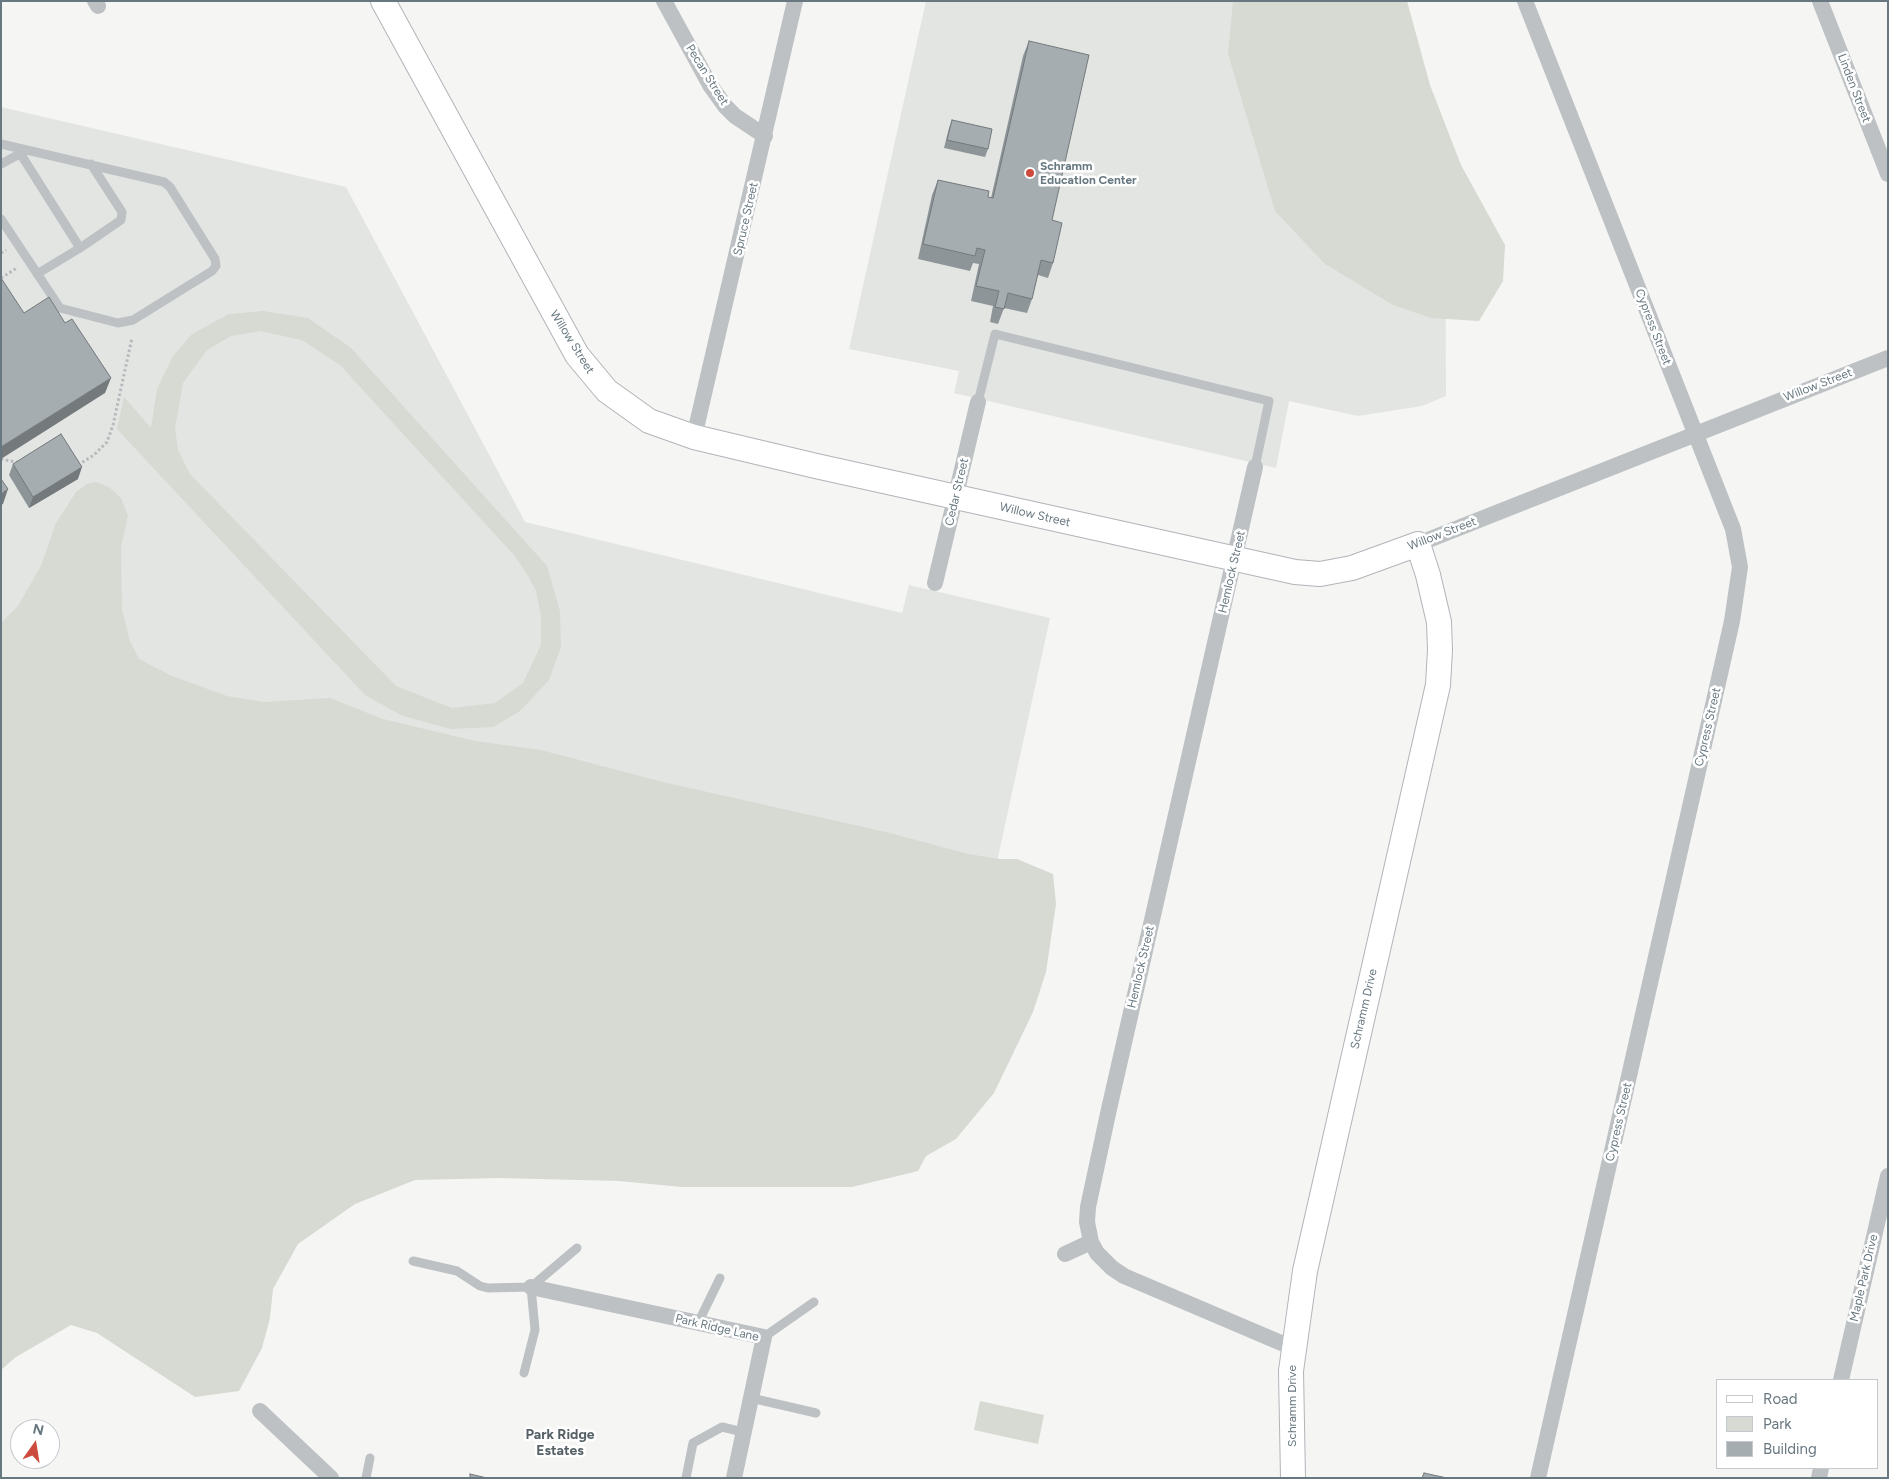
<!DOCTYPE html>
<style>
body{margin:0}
#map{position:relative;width:1889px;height:1479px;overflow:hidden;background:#f5f5f3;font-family:Figtree,sans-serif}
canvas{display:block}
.frame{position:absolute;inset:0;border:2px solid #687880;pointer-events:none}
.legend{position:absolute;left:1716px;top:1379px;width:162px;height:90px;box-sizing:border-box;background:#fff;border:1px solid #c3c9cc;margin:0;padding:6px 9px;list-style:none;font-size:15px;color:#687880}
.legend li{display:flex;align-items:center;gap:10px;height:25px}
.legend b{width:25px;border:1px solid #c3c9cc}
.north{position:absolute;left:10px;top:1419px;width:50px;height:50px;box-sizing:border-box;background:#fff;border:1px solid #c3c9cc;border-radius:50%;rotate:13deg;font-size:14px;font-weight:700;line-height:20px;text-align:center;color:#687880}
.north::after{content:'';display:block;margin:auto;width:18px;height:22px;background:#cc4b3c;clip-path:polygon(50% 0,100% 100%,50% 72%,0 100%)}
</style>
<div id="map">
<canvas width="1889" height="1479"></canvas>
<div class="frame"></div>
<ul class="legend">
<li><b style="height:6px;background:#fff"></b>Road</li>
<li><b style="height:14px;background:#d6dad2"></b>Park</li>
<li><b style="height:14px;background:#a5adb1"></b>Building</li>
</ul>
<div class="north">N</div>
</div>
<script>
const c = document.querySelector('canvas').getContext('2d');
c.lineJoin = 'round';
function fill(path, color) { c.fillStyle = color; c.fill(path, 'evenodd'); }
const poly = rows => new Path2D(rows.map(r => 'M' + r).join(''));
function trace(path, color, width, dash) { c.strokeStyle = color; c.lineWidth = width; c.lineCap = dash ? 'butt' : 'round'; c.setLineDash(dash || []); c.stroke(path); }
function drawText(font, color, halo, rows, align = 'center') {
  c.font = font + ' Figtree,sans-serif'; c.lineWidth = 5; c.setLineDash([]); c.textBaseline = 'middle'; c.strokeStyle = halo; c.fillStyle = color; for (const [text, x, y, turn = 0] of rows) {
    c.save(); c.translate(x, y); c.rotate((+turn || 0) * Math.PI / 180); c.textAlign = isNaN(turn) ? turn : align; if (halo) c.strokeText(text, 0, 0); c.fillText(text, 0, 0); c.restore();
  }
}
fill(poly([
 [926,1,1381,1,1445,177,1446,396,1422,406,1358,416,1289,401,1276,468,954,393,959,371,849,349],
 [1,107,346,187,525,522,902,613,909,585,1050,618,990,894,1,666]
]), '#e3e5e3');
fill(poly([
 [1233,1,1407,1,1430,85,1461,165,1505,245,1503,281,1479,321,1431,318,1393,305,1325,264,1275,211,1228,54],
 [263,311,308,318,351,348,547,566,560,611,561,647,549,680,520,711,493,727,451,729,403,716,365,695,117,429,124,397,151,428,157,389,173,356,192,334,229,314],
 [260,331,302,340,340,365,514,555,527,574,536,591,541,616,541,645,523,683,495,703,452,708,396,686,190,474,178,450,175,428,183,383,207,350,231,336],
 [96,482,109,487,121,498,128,516,121,547,122,610,130,641,139,659,172,676,227,696,263,702,330,698,383,719,475,741,541,750,663,782,890,833,968,854,1000,859,1017,859,1053,874,1056,904,1046,972,1033,1012,994,1093,956,1139,926,1156,918,1171,852,1187,682,1187,619,1181,500,1178,415,1180,355,1204,298,1244,273,1289,270,1318,262,1348,239,1391,195,1397,97,1333,71,1325,16,1357,1,1370,1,623,18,606,41,566,56,523,76,492,87,484],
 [980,1401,1044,1415,1038,1444,974,1430]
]), '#d6dad2');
const secondary = poly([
 [383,1,577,355,607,391,649,421,694,437,816,466,1295,572,1320,574,1352,568,1418,544,1428,575,1439,622,1440,650,1438,685,1305,1271,1291,1371,1293,1478]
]);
trace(secondary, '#b0b5b8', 26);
trace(poly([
 [1,253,6,250],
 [1,278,17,268],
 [1,459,20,463],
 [78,465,94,455,107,442,113,425,132,338]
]), '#b7babc', 3, [2.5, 2.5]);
trace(poly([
 [1,144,164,182,170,187,215,259,216,266,212,271,133,320,118,323,60,308,1,219],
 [20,153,80,248,37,274],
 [1,164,25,151],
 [80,248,121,220,122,212,91,164],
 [978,402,995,334,1269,401,1255,467],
 [413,1261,457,1271,480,1286,488,1288,531,1287,577,1248],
 [698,1323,720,1278],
 [764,1337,814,1302],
 [524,1373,535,1330,531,1287],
 [751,1398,816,1413],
 [366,1478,370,1458],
 [686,1478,693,1443,722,1427,743,1432]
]), '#bdc1c4', 9);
trace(poly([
 [95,1,98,6],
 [664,1,710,85,725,106,735,116,765,136],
 [1525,1,1733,529,1740,567,1732,621,1538,1478],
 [1820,1,1888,174],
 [694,437,795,1],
 [1255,467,1109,1109,1088,1207,1087,1222,1091,1242,1097,1253,1112,1268,1124,1276,1293,1348],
 [1418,544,1888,358],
 [935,583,978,402],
 [1065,1254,1091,1242],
 [531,1287,764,1337,734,1478],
 [1841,1380,1888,1176],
 [260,1411,331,1478],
 [1819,1478,1821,1468]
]), '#bdc1c4', 16);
trace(secondary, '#fff', 24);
fill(poly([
 [1029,41,1052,220,1053,263,1048,278,1038,275,1032,299,1027,313,1004,308,998,324,990,322,993,306,971,301,979,264,973,263,970,271,918,259,932,195,938,180,991,198,1023,56],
 [952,120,988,149,985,157,944,148,949,128],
 [13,464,78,479,29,508,9,475]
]), '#8e9598');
fill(poly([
 [111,378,105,393,1,459,1,447],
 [82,467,78,479,29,508,33,497],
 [8,489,3,504,1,505,1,494]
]), '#74797c');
const building = poly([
 [1029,41,1089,55,1052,220,1062,223,1053,263,1041,260,1032,299,1008,293,1004,309,995,307,999,291,976,286,985,250,977,248,975,256,923,244,938,180,989,191,988,197,993,198,1029,41],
 [952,120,992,129,988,149,947,140,952,120],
 [1,278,24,313,49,297,65,323,72,319,111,378,1,447,1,278],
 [61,434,82,467,33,497,13,464,61,434],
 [1,479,8,489,1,494,1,479],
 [1424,1473,1447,1478,1422,1478,1424,1473],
 [470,1474,487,1478,470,1478,470,1474]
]);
fill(building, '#a5adb1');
trace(building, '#74797c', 1);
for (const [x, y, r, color] of [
 [1030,173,5,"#cc4b3c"]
]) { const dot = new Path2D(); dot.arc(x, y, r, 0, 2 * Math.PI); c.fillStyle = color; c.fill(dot); trace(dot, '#fff', 2); }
drawText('12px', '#687880', '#fff', [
 ["Pecan Street",707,75,58],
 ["Linden Street",1854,88,69],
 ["Spruce Street",746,219,-77],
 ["Cypress Street",1653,327,69],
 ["Willow Street",572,342,58],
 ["Willow Street",1818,385,-21],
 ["Cedar Street",957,492,-77],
 ["Willow Street",1035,515,13],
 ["Willow Street",1442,534,-21],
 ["Hemlock Street",1232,572,-77],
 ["Cypress Street",1708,727,-77],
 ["Hemlock Street",1141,967,-77],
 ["Schramm Drive",1364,1009,-77],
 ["Cypress Street",1619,1122,-77],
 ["Maple Park Drive",1864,1278,-77],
 ["Park Ridge Lane",717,1328,13],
 ["Schramm Drive",1292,1406,-90]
]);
drawText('bold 12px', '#687880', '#fff', [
 ["Schramm",1040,166],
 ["Education Center",1040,180]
], 'left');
drawText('bold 14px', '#556166', '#fff', [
 ["Park Ridge",560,1435],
 ["Estates",560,1451]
]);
</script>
